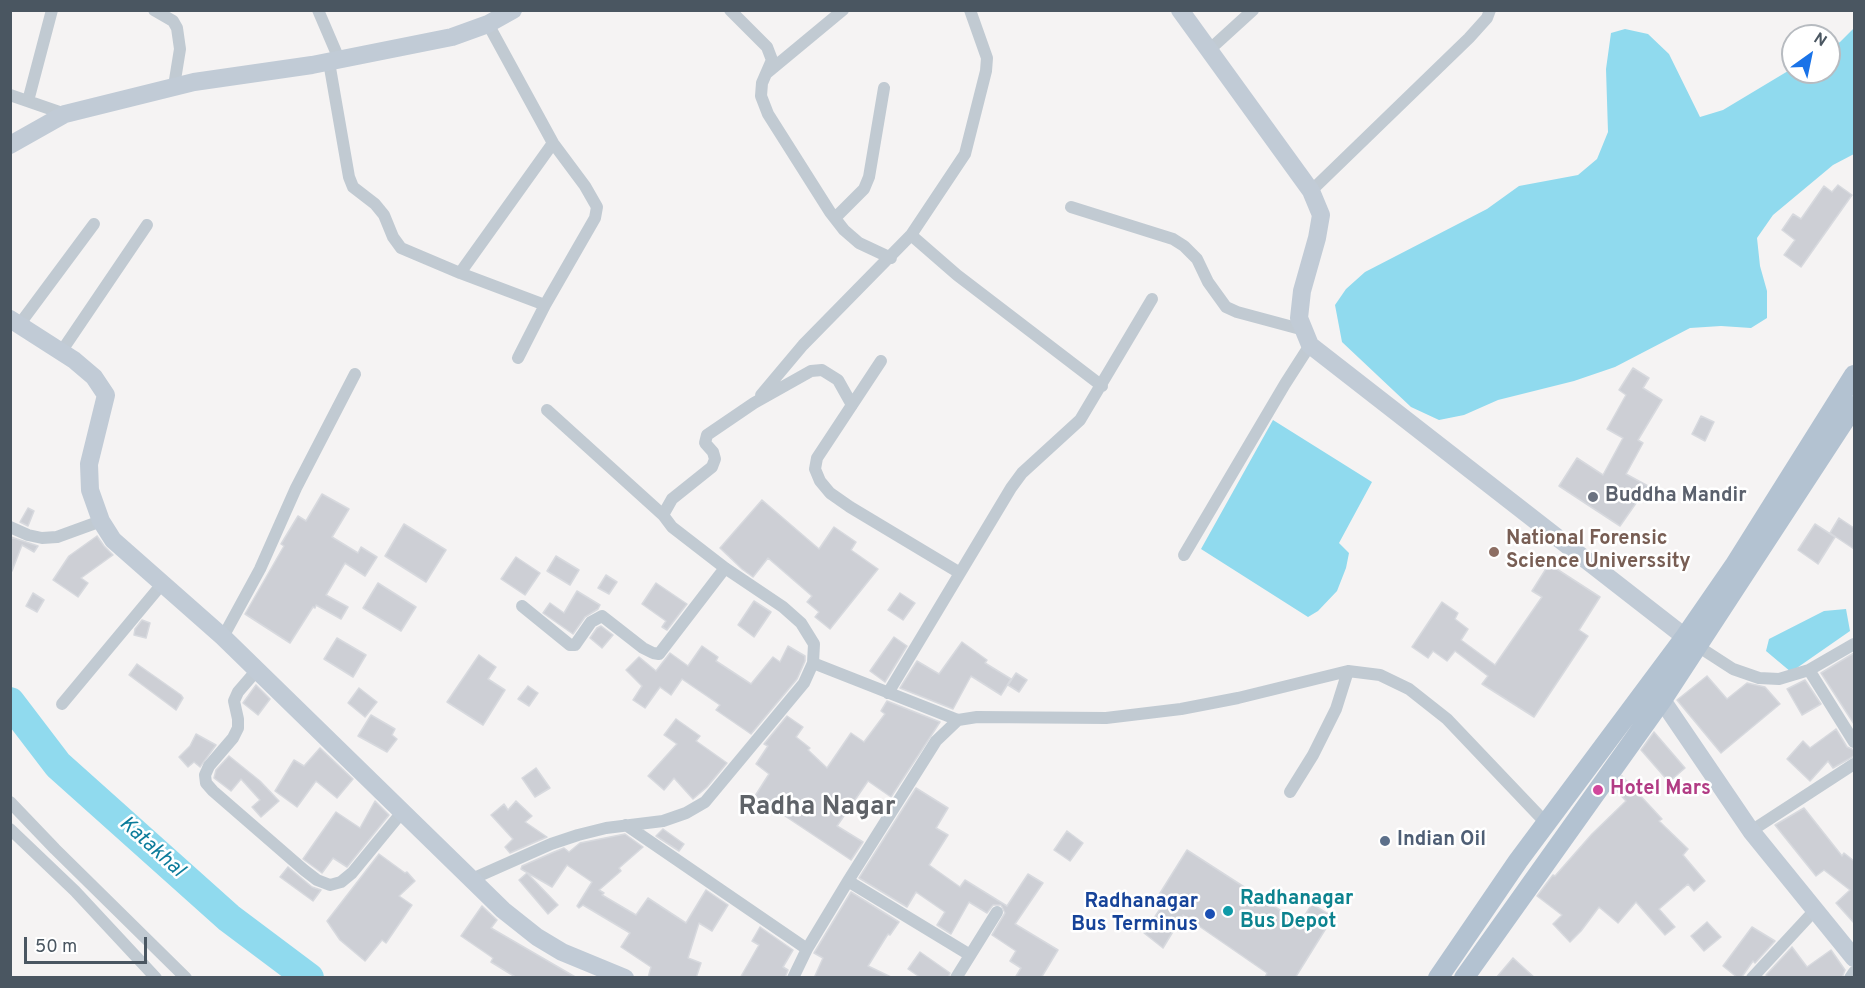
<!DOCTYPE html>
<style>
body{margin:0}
#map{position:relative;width:1865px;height:988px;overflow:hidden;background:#f5f3f3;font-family:Overpass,sans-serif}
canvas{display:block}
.frame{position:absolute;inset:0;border:12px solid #4a5661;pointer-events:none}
.north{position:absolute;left:1781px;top:24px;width:60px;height:60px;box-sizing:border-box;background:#fff;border:2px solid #b7bbc0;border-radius:50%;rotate:33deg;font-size:16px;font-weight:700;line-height:24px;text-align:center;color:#4a5661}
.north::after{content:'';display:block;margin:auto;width:21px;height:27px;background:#1a73e8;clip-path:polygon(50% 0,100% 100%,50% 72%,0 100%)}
.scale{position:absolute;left:24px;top:937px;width:123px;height:27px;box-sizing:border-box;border:3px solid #4a5661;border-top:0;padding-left:8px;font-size:18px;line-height:21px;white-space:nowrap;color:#4a5661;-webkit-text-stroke:4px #fff;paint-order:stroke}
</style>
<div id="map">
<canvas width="1865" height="988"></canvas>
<div class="frame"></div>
<div class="north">N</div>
<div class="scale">50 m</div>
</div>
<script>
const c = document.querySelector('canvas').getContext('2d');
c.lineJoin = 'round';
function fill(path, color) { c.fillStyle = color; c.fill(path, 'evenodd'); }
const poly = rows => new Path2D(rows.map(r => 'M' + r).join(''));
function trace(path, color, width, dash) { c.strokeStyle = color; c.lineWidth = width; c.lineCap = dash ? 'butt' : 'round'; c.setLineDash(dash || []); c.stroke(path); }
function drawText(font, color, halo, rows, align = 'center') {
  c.font = font + ' Overpass,sans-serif'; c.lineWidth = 5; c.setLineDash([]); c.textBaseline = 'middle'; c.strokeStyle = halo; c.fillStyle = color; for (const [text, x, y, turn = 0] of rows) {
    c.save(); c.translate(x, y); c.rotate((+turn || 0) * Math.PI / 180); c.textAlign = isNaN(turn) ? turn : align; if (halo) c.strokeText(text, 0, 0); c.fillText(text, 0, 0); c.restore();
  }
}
fill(poly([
 [1854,28,1854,154,1833,165,1773,215,1757,238,1760,266,1767,291,1767,318,1751,328,1721,326,1690,328,1615,367,1574,381,1498,400,1464,415,1439,420,1411,407,1342,342,1335,305,1346,289,1365,272,1487,209,1519,186,1578,175,1597,159,1608,132,1606,69,1611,33,1625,29,1648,34,1669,54,1700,117,1723,110,1793,68,1793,72,1829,72,1829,48,1840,42],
 [1273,420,1372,482,1339,543,1349,553,1346,568,1337,591,1318,611,1308,617,1201,549],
 [1846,609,1850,631,1791,672,1766,651,1769,639,1824,611]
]), '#90daee');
trace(poly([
 [10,702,58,765,229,918,309,978]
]), '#90daee', 30);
const building = poly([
 [1838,185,1852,195,1801,267,1784,255,1795,240,1782,230,1793,214,1801,219,1824,186,1832,192,1838,185],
 [1633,368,1649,378,1643,388,1662,400,1638,440,1643,443,1626,474,1648,486,1643,497,1641,496,1620,526,1559,486,1577,458,1603,475,1623,438,1607,429,1626,395,1619,390,1633,368],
 [1701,416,1714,422,1705,441,1692,434,1701,416],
 [322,494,349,509,332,537,358,553,361,547,377,557,365,576,345,563,326,595,348,607,341,619,316,605,315,608,313,607,290,643,245,614,284,546,281,544,298,516,306,521,322,494],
 [762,500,819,549,834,527,856,542,851,550,878,569,830,629,815,617,819,612,807,602,812,596,768,558,753,577,742,569,720,548,762,500],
 [28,508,34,511,28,526,20,522,28,508],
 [1839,518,1854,528,1854,549,1830,533,1839,518],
 [404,524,446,550,426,582,385,556,404,524],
 [1815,524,1835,537,1818,564,1798,550,1815,524],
 [97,536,104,546,113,555,81,578,88,583,78,597,53,580,69,556,97,536],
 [11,537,38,546,34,552,22,545,12,571,11,537],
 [556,556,579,570,570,585,547,571,556,556],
 [516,557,540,573,525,595,501,579,516,557],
 [1549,564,1600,597,1579,630,1588,636,1534,717,1482,684,1488,676,1455,651,1447,661,1433,651,1428,658,1412,647,1442,602,1458,613,1455,619,1468,629,1461,640,1495,665,1542,597,1532,591,1549,564],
 [606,575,617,582,609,594,598,588,606,575],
 [378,583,416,607,401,631,363,608,378,583],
 [656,583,687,604,667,630,662,627,666,621,642,604,656,583],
 [577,591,600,605,598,609,585,617,573,634,543,613,550,603,564,613,577,591],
 [33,593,44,600,37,612,26,606,33,593],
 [900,593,915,603,903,620,888,610,900,593],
 [754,601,771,612,754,637,738,625,754,601],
 [142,620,150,623,146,638,134,635,135,629,142,620],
 [601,626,613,635,602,648,590,638,597,628,601,626],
 [894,637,907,646,885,682,870,671,894,637],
 [337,638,366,655,353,677,324,659,337,638],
 [962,642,987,660,985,663,1011,679,1001,695,971,676,953,709,900,688,917,661,939,674,962,642],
 [702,646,718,657,716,661,751,684,773,657,780,662,788,646,805,656,805,661,797,679,751,734,716,710,720,705,682,679,671,695,660,687,645,708,633,700,642,686,626,670,639,657,656,671,670,653,688,666,702,646],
 [1854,653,1854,724,1821,673,1854,653],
 [479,655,496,667,488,679,505,690,483,725,447,702,479,655],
 [137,664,181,695,183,698,176,710,129,675,137,664],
 [1016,673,1027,680,1019,692,1008,685,1016,673],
 [1707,676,1727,699,1747,683,1765,687,1780,704,1721,753,1677,700,1707,676],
 [1805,680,1821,704,1802,715,1787,689,1805,680],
 [256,685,270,699,258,715,243,703,256,685],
 [528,686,538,693,529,706,518,699,528,686],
 [359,688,377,702,365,717,348,703,359,688],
 [887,701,940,722,891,797,868,781,837,826,863,842,851,860,755,796,769,774,756,764,768,746,764,744,787,716,803,727,796,737,810,748,808,750,827,768,851,733,864,742,885,714,881,711,887,701],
 [371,715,395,729,392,735,397,739,387,752,358,736,371,715],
 [676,719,700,736,696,741,727,763,707,787,693,799,674,778,664,790,648,776,677,744,664,735,676,719],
 [1836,729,1847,747,1854,750,1854,756,1833,768,1828,761,1810,781,1787,759,1803,741,1810,748,1836,729],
 [1654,732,1685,768,1669,782,1641,750,1654,732],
 [196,734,216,745,200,767,194,762,188,767,179,757,190,746,196,734],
 [320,748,353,779,337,798,316,781,297,807,275,791,294,760,304,766,320,748],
 [229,756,260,781,279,801,261,817,252,807,260,800,241,779,231,791,214,778,216,770,229,756],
 [536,768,550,788,535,797,522,778,536,768],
 [1622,776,1662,819,1659,821,1688,849,1683,855,1705,881,1694,891,1688,884,1659,909,1675,927,1665,935,1636,902,1618,923,1599,907,1581,931,1570,942,1553,924,1562,915,1537,896,1553,875,1555,876,1592,834,1626,801,1614,788,1622,776],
 [916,788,948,808,936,828,948,835,929,865,960,887,965,880,1007,906,1028,874,1043,883,1015,924,1058,950,1041,978,1015,978,1021,968,1010,961,1016,951,992,935,1005,913,1001,905,993,905,987,913,969,902,951,934,937,925,945,912,916,892,907,907,859,878,916,788],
 [375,801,389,815,347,867,333,858,322,873,303,859,336,812,360,828,375,801],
 [516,801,532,816,525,822,547,837,510,853,505,847,513,839,491,815,504,804,508,810,516,801],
 [1804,808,1842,856,1844,853,1854,861,1854,923,1836,903,1850,890,1824,870,1816,876,1775,825,1804,808],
 [663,829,684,844,679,851,656,836,663,829],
 [1067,831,1083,843,1070,861,1054,850,1067,831],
 [625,834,643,847,619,868,621,871,599,890,604,893,602,895,636,915,648,898,686,923,706,890,728,905,712,931,699,923,688,958,701,963,696,978,648,978,651,967,621,947,630,933,583,905,579,908,577,906,592,882,567,865,552,887,521,869,522,866,554,852,564,848,569,852,580,843,625,834],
 [1187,850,1300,923,1312,904,1333,917,1295,978,1265,978,1267,973,1183,915,1163,948,1144,933,1164,903,1157,898,1187,850],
 [379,854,405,873,407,872,415,881,399,896,412,905,386,943,382,940,365,961,340,940,327,921,379,854],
 [288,867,312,887,321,890,313,901,280,877,288,867],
 [527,873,558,905,548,914,519,880,527,873],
 [851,892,899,922,890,935,888,934,868,966,893,978,814,978,823,958,814,953,851,892],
 [482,906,497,920,491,928,577,978,517,978,491,962,493,958,461,936,482,906],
 [1707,922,1721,937,1704,951,1691,936,1707,922],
 [760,927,793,950,783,967,788,970,785,978,740,978,759,945,752,941,760,927],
 [1752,927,1775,941,1755,963,1753,961,1741,978,1738,978,1723,966,1752,927],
 [1792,947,1807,967,1831,950,1845,970,1842,978,1769,978,1766,975,1792,947],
 [920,952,950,973,948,978,921,978,908,969,920,952],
 [1513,958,1535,978,1496,978,1513,958]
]);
fill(building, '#cdcfd5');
trace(building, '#d7d9de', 1.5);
trace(poly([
 [154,10,173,21,177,28,180,49,174,86],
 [318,10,339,59],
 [730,10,767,47,772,60,762,83,761,96,768,114,830,212,844,230,859,243,891,258],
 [488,24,553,143,585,186,597,207,595,218,545,305,518,358],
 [1208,51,1253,10],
 [329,62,349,177,353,187,375,204,384,215,393,237,401,248,460,273,545,305],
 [767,73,843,10],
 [10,95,65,114],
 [28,101,52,10],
 [1311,191,1469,38,1487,18,1490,10],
 [1071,207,1173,239,1184,246,1197,259,1208,282,1226,307,1237,312,1304,330],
 [835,218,864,189,869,177,884,88],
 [911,235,957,275,1102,386],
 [460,273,553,143],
 [19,325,94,224],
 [61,352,147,225],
 [881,361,817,458,815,469,820,481,830,493,850,507,960,573],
 [761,395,803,345,911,235,965,154,986,71,987,58,970,10],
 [547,410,663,515],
 [10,527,28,535,42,538,57,537,101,521],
 [1184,555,1285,384,1310,345],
 [522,606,570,645,575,645,591,622,602,616,643,648,653,653,659,654,725,568],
 [223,637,260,569,296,488,355,374],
 [1699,647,1733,669,1759,678,1779,679,1809,670,1854,644],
 [813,663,958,720],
 [257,670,238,692,234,701,238,719,238,728,233,738,209,766,205,775,206,783,213,791,304,870,317,880,330,885,341,882,352,873,403,811],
 [1809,670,1854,742],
 [888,693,1011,488,1022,473,1080,420,1152,299],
 [62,704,162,584],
 [1290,792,1313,755,1336,709,1348,671],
 [10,802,55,849,186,978],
 [626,825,807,949],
 [10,829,75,891,156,978],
 [1751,831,1854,764],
 [472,879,551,844,578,835,606,828,663,821,686,813,705,802,804,683,813,663,814,644,801,623,783,607,725,568,672,527,663,515,672,499,712,467,715,459,713,452,705,443,707,435,754,403,811,371,822,370,838,380,852,405],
 [848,881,970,955],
 [793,978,807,949,848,881,936,741,958,720,977,717,1106,718,1181,709,1238,698,1348,671,1380,675,1409,689,1447,719,1546,823],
 [956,978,997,912],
 [1752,978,1815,910],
 [1850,978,1854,972]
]), '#c1cad2', 12);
trace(poly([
 [1180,10,1311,191,1321,215,1317,238,1302,291,1299,318,1310,345,1685,637],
 [10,145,65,114,194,82,312,65,452,37,488,24,513,10],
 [10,319,74,360,94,377,106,395,89,464,90,490,101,521,113,540,223,637,503,910,537,937,562,952,625,978],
 [1662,700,1751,831,1854,958]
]), '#c1cbd6', 18);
trace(poly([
 [1438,978,1518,861,1685,637,1734,566,1854,375],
 [1464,978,1662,700,1854,406]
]), '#b3c2d1', 20);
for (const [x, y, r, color] of [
 [1593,497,6,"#6b7280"],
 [1494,552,6,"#8d6e63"],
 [1598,790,6,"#d1479c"],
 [1385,841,6,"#5c6f8a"],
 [1228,911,6,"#0f9aa8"],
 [1210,914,6,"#1a4fb4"]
]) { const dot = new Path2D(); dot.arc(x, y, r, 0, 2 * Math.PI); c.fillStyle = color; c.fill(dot); trace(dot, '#fff', 2); }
drawText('bold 20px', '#5b616d', '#fff', [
 ["Buddha Mandir",1605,497]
], 'left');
drawText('bold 20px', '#785e54', '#fff', [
 ["National Forensic",1506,540],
 ["Science Universsity",1506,563]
], 'left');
drawText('bold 20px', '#b23c85', '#fff', [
 ["Hotel Mars",1610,790]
], 'left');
drawText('bold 20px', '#4e5e75', '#fff', [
 ["Indian Oil",1397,841]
], 'left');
drawText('bold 20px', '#0d838f', '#fff', [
 ["Radhanagar",1240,900],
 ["Bus Depot",1240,923]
], 'left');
drawText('bold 20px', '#164399', '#fff', [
 ["Radhanagar",1198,903],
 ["Bus Terminus",1198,926]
], 'right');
drawText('italic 21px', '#0c7c9b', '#fff', [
 ["Katakhal",151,848,42]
]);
drawText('bold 26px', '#5f6368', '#fff', [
 ["Radha Nagar",817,809]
]);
</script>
